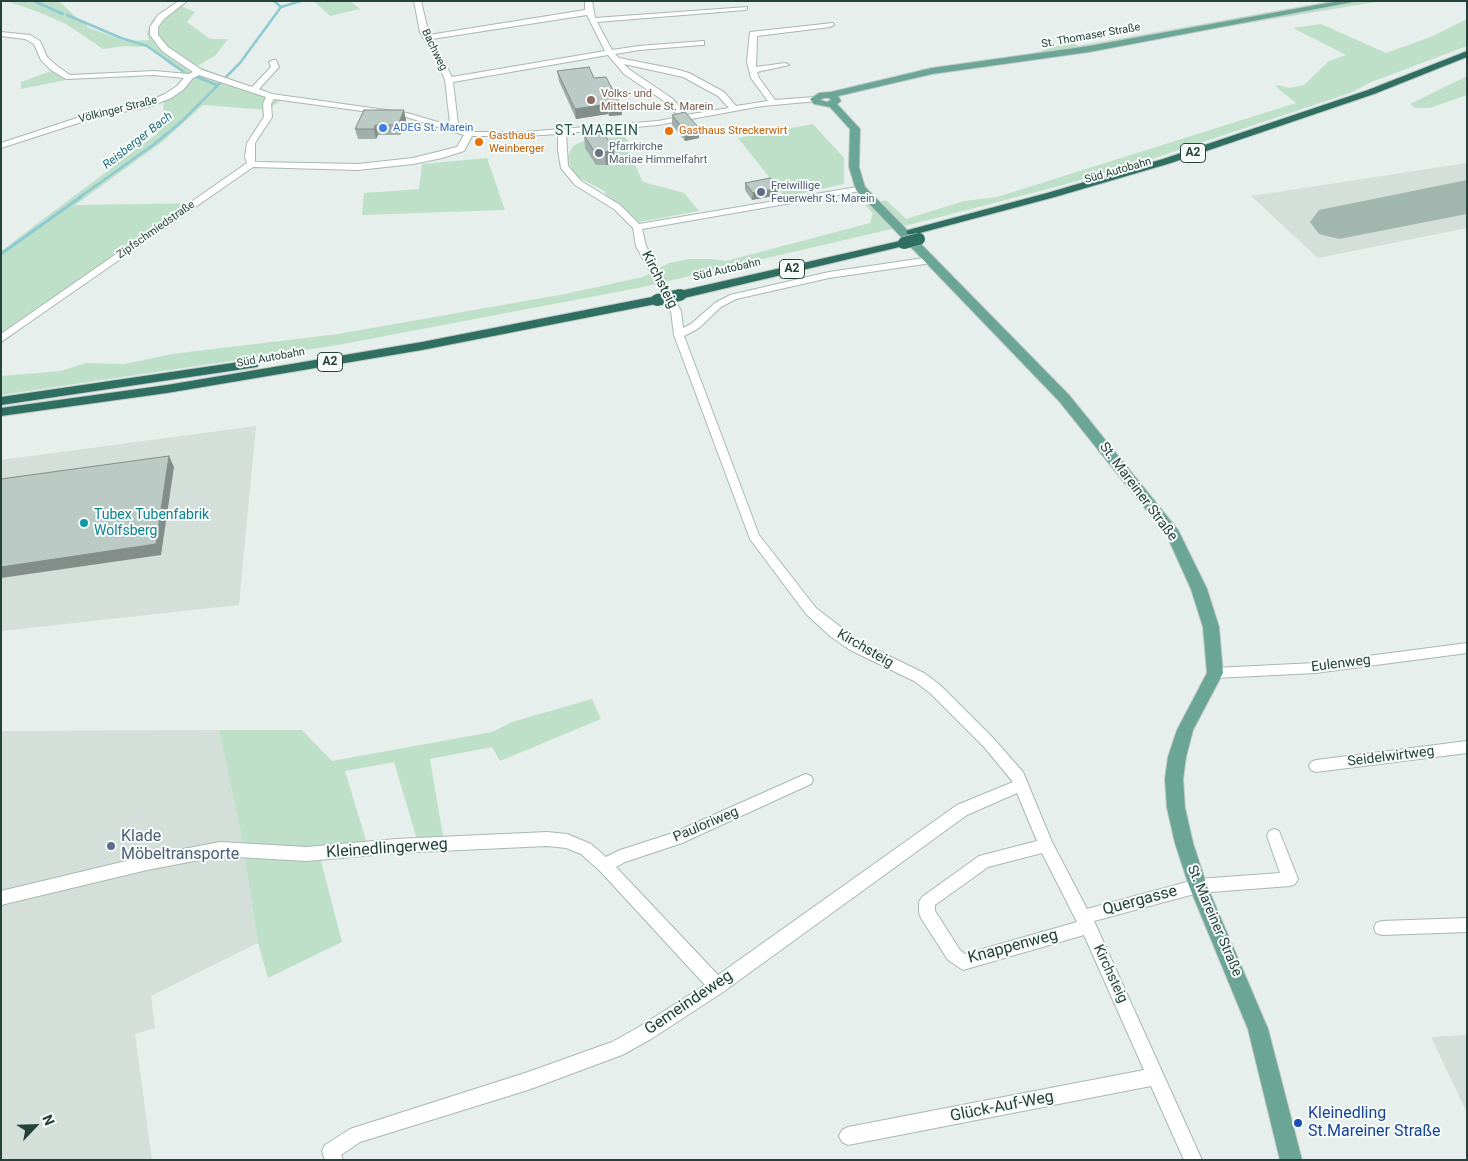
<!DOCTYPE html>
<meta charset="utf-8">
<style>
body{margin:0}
#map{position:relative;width:1468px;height:1161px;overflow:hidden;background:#e6efeb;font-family:Roboto,sans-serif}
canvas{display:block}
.frame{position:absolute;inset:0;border:2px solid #24423a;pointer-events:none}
.north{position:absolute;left:10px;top:1101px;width:50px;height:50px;-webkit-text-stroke:4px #f7fbf9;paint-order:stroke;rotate:66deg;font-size:14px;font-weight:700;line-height:20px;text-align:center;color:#24423a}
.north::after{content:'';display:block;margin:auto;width:18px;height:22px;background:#24423a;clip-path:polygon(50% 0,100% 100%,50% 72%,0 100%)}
</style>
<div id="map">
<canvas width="1468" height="1161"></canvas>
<div class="frame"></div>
<div class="north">N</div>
</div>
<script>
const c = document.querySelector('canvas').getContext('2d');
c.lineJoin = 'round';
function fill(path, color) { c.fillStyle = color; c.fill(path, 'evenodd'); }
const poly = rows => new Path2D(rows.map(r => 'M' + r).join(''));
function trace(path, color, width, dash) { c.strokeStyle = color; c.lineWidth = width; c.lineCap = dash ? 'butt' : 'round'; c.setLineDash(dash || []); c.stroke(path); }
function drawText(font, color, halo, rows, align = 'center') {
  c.font = font + ' Roboto,sans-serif'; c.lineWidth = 4; c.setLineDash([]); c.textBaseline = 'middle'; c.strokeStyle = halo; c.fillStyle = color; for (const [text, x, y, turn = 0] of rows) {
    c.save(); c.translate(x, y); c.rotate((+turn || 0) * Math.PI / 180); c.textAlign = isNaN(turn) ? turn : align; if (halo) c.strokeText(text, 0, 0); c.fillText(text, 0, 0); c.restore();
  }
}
fill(poly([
 [1467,163,1467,228,1318,258,1251,196],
 [256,426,239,605,1,631,1,460],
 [219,730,240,828,258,943,151,996,155,1028,135,1034,152,1160,1,1160,1,731],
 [1467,1035,1467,1113,1431,1037]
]), '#d4dfda');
fill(poly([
 [6,1,59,1,77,18,87,23,87,27,125,41,149,40,147,33,152,20,174,5,179,5,195,12,187,22,210,39,228,39,216,55,197,66,283,99,267,110,203,105,162,142,75,205,203,203,38,316,1,344,1,251,158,133,161,124,165,94,180,85,183,73,169,64,148,45,139,47,124,46,103,49,66,24,36,11],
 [314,1,350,1,360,9,330,16],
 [1331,1,1382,1,1001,64,924,75,920,69,1034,53,1071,42,1078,46],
 [1467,19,1467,46,1369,83,1353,92,1149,160,1059,186,913,224,643,287,338,345,1,395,1,376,61,371,85,363,125,364,172,354,338,334,565,294,643,277,669,263,689,259,712,259,726,261,870,223,873,213,865,205,886,200,906,219,964,201,997,197,1296,103,1276,87,1277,85,1289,88,1304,85,1329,61,1346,55,1293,28,1321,24,1386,53,1433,36],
 [59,68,70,74,84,75,98,73,98,76,66,80,21,89,21,82],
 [1467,76,1467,95,1430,108,1415,108,1410,104],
 [813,124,844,158,844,184,785,197,738,138],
 [625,137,628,141,624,142,643,182,684,193,699,211,639,222,604,193,606,192,574,175,567,158,573,146,588,139],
 [487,158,505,210,362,215,364,193,419,189,422,164],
 [592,699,601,719,500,761,492,747,430,759,444,842,418,843,394,762,345,771,367,844,319,845,321,861,342,942,268,978,258,943,240,828,219,730,302,730,332,761,492,732,512,722]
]), '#bfe0c8');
trace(poly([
 [34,1,63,14],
 [281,7,301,1],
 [67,15,121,38,147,46,184,72],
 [197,77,217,85],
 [80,197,153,145,180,123,240,63,281,7,274,1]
]), '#8ec9d4', 2.5);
trace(poly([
 [1,254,82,196]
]), '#8ec9d4', 3);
fill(poly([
 [1467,180,1467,214,1339,239,1319,234,1310,222,1319,210,1467,180]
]), '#a2b6b0');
const minor = poly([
 [179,1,187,1,164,19,158,27,158,35,168,47,202,70,252,87,271,67,269,62,273,60,276,60,279,67,259,89,272,94,407,113,448,125,450,123,445,80,439,65,420,32,414,1,421,1,429,35,585,10,585,1,592,1,595,18,747,7,747,9,745,10,597,22,612,50,639,46,704,41,704,45,701,45,639,50,615,54,619,58,675,69,689,73,724,92,736,106,768,101,751,78,747,62,750,32,833,23,834,25,830,27,757,36,756,67,785,63,789,65,757,72,759,78,775,100,815,97,819,99,818,101,762,106,658,125,566,133,568,166,581,181,620,205,639,224,863,186,864,188,860,191,642,229,646,246,681,311,683,328,691,324,715,303,730,295,829,272,931,257,936,260,931,263,829,278,736,299,721,307,699,328,684,336,759,535,816,608,860,642,924,673,940,685,994,739,1023,772,1052,842,1087,909,1198,879,1280,873,1267,836,1269,831,1274,829,1279,831,1298,879,1295,884,1290,886,1198,893,1094,921,1202,1160,1184,1160,1151,1086,848,1145,842,1142,839,1136,842,1130,848,1127,1144,1070,1084,935,963,970,948,960,921,918,919,913,919,902,922,897,979,856,1037,841,1017,793,967,815,723,992,651,1039,622,1055,528,1090,360,1142,341,1155,343,1160,325,1160,322,1151,325,1145,350,1129,528,1072,612,1042,639,1027,705,985,600,871,581,854,566,848,547,846,396,853,307,861,220,856,147,870,1,905,1,891,147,856,220,842,307,847,396,839,547,832,567,834,591,844,606,857,620,850,673,833,801,776,806,774,811,776,813,780,811,784,682,843,625,862,616,867,718,975,957,805,1013,782,984,747,930,693,914,681,850,650,830,636,806,614,750,539,674,335,671,311,636,246,633,228,614,209,575,185,561,168,558,150,558,134,525,136,472,136,464,151,442,158,413,164,358,170,253,167,1,342,1,334,247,163,245,157,247,143,264,117,263,104,266,97,199,75,193,78,183,90,171,98,149,107,100,116,1,148,1,143,95,112,144,103,165,94,177,86,184,78,154,75,66,79,51,70,41,60,34,44,25,39,1,36,1,32,30,35,40,41,47,57,57,66,70,75,154,71,189,74,193,72,162,51,150,35,150,27,158,15,179,1],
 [587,15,605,51,452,77,432,39,587,15],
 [608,55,624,74,667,103,679,117,658,121,525,132,471,132,455,127,458,124,453,82,608,55],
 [624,64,683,77,718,96,729,108,686,115,673,99,630,70,624,64],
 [274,99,406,117,464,135,457,147,413,158,358,164,255,162,255,143,272,117,271,104,274,99],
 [1042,853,1077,922,965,954,960,950,935,911,935,905,988,867,1042,853],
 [1467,643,1467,653,1315,673,1215,678,1210,677,1208,673,1210,669,1215,668,1315,663,1467,643],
 [1467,741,1467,753,1316,772,1311,770,1309,766,1311,762,1316,760,1467,741],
 [1467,918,1467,932,1382,935,1376,933,1374,928,1376,923,1382,921,1467,918]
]);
const major = poly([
 [1339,1,1358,1,1089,52,932,74,838,96,841,101,837,104,860,129,859,167,865,187,1069,395,1178,530,1207,589,1219,627,1223,673,1193,730,1186,757,1183,779,1185,808,1193,843,1207,886,1268,1029,1302,1160,1280,1160,1248,1029,1189,886,1175,843,1167,808,1165,779,1168,757,1177,730,1207,673,1203,627,1191,589,1167,536,1059,401,856,190,849,167,850,129,830,107,814,104,810,99,819,93,831,92,932,68,1089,46,1339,1],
 [824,98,829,98,831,100,827,102,820,100,824,98]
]);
const highway = poly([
 [1467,51,1467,57,1374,94,1171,163,1055,197,916,234,908,234,906,232,908,230,1047,193,1163,159,1368,90,1467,51],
 [904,240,908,241,910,243,908,245,680,299,674,295,680,291,904,240],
 [657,296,661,297,663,300,661,303,422,350,167,393,1,416,1,408,167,385,422,342,657,296],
 [253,360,257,361,259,364,257,367,1,405,1,397,253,360]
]);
trace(minor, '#a8b8b2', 2);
trace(major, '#c2cac8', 2);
trace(highway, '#c2cac8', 2);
fill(minor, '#fff');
fill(major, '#6aa596');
fill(highway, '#2f6f62');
const highwayBridge = poly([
 [904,243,919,239],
 [657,300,680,295]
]);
trace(highwayBridge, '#c2cac8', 13, []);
trace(highwayBridge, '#2f6f62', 12);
fill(poly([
 [557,71,594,78,621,105,622,115,609,116,608,114,576,119,559,81],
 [672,115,699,138,685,141,672,125],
 [406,120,400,135,378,135,376,139,358,139,355,129],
 [584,135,614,149,615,163,606,165,596,165,585,148],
 [745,183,778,195,752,200,745,190]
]), '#a1aea9');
fill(poly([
 [607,104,608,114,576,119,575,109],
 [621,105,622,115,609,116,609,107],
 [404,110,406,120,400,135,398,125],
 [375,125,378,135,376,139,374,129],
 [699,128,699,138,685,141,685,131],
 [614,149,615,163,606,165,605,152],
 [778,188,778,195,752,200,753,193],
 [169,456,174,467,161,555,1,578,1,567]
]), '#838d89');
const building = poly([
 [589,67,594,78,606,77,621,105,609,107,607,104,575,109,557,71,589,67],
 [364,110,404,110,398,125,375,125,374,129,355,129,364,110],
 [685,112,699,128,685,131,672,115,685,112],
 [602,131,614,149,605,152,594,151,584,135,602,131],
 [770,178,778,188,753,193,745,183,770,178],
 [169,456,156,544,1,567,1,479,169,456]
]);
fill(building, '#bbcac4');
trace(building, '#838d89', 1);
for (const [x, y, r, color] of [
 [591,100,5,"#8d6e63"],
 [383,128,5,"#3f7fe0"],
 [669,131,5,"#e8710a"],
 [479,142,5,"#e8710a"],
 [599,153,5,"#6b7280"],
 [761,192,5,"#5c6f8a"],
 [84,523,5,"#0f9aa8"],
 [111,846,5,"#5c6f8a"],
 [1298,1123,5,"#1a4fb4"]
]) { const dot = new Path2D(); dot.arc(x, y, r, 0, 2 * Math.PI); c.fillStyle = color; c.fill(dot); trace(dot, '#f7fbf9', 2); }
drawText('11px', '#24423a', '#f7fbf9', [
 ["St. Thomaser Straße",1091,36,-10],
 ["Bachweg",434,50,64],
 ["Völkinger Straße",118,110,-14],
 ["Süd Autobahn",1118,171,-16],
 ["Zipfschmiedstraße",156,230,-35],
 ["Süd Autobahn",727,270,-13],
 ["Süd Autobahn",271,358,-10]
]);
drawText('11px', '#785e54', '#f7fbf9', [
 ["Volks- und",601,94],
 ["Mittelschule St. Marein",601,107]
], 'left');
drawText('11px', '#366cbe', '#f7fbf9', [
 ["ADEG St. Marein",393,128]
], 'left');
drawText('11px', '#c56008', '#f7fbf9', [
 ["Gasthaus Streckerwirt",679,131],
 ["Gasthaus",489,136],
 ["Weinberger",489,149]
], 'left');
drawText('11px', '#5b616d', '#f7fbf9', [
 ["Pfarrkirche",609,147],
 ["Mariae Himmelfahrt",609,160]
], 'left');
drawText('11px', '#4e5e75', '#f7fbf9', [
 ["Freiwillige",771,186],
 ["Feuerwehr St. Marein",771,199]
], 'left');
drawText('italic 12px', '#1c6f80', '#f7fbf9', [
 ["Reisberger Bach",138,141,-38]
]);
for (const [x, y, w] of [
 [1193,153,25],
 [792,269,25],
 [330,362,25]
]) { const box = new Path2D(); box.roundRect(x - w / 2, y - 9.5, w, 19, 4); c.fillStyle = '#f7fbf9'; c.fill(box); trace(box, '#24423a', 1); }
drawText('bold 12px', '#24423a', null, [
 ["A2",1193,153],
 ["A2",792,269],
 ["A2",330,362]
]);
c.letterSpacing = '1px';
drawText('14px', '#1f5548', '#f7fbf9', [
 ["ST. MAREIN",597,131]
]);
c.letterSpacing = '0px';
drawText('14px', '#24423a', '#f7fbf9', [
 ["Kirchsteig",659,280,63],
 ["St. Mareiner Straße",1138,492,53],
 ["Kirchsteig",865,649,30],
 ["Eulenweg",1341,664,-7],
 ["Seidelwirtweg",1391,757,-7],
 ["Pauloriweg",706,825,-23],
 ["St. Mareiner Straße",1214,921,67],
 ["Kirchsteig",1110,974,65]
]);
drawText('14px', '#0d838f', '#f7fbf9', [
 ["Tubex Tubenfabrik",94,515],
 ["Wolfsberg",94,531]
], 'left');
drawText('16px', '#4e5e75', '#f7fbf9', [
 ["Klade",121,837],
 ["Möbeltransporte",121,855]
], 'left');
drawText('16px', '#24423a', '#f7fbf9', [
 ["Kleinedlingerweg",387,849,-4],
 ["Quergasse",1140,901,-15],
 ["Knappenweg",1013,947,-15],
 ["Gemeindeweg",689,1003,-34],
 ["Glück-Auf-Weg",1002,1107,-11]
]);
drawText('16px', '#164399', '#f7fbf9', [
 ["Kleinedling",1308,1114],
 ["St.Mareiner Straße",1308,1132]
], 'left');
</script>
